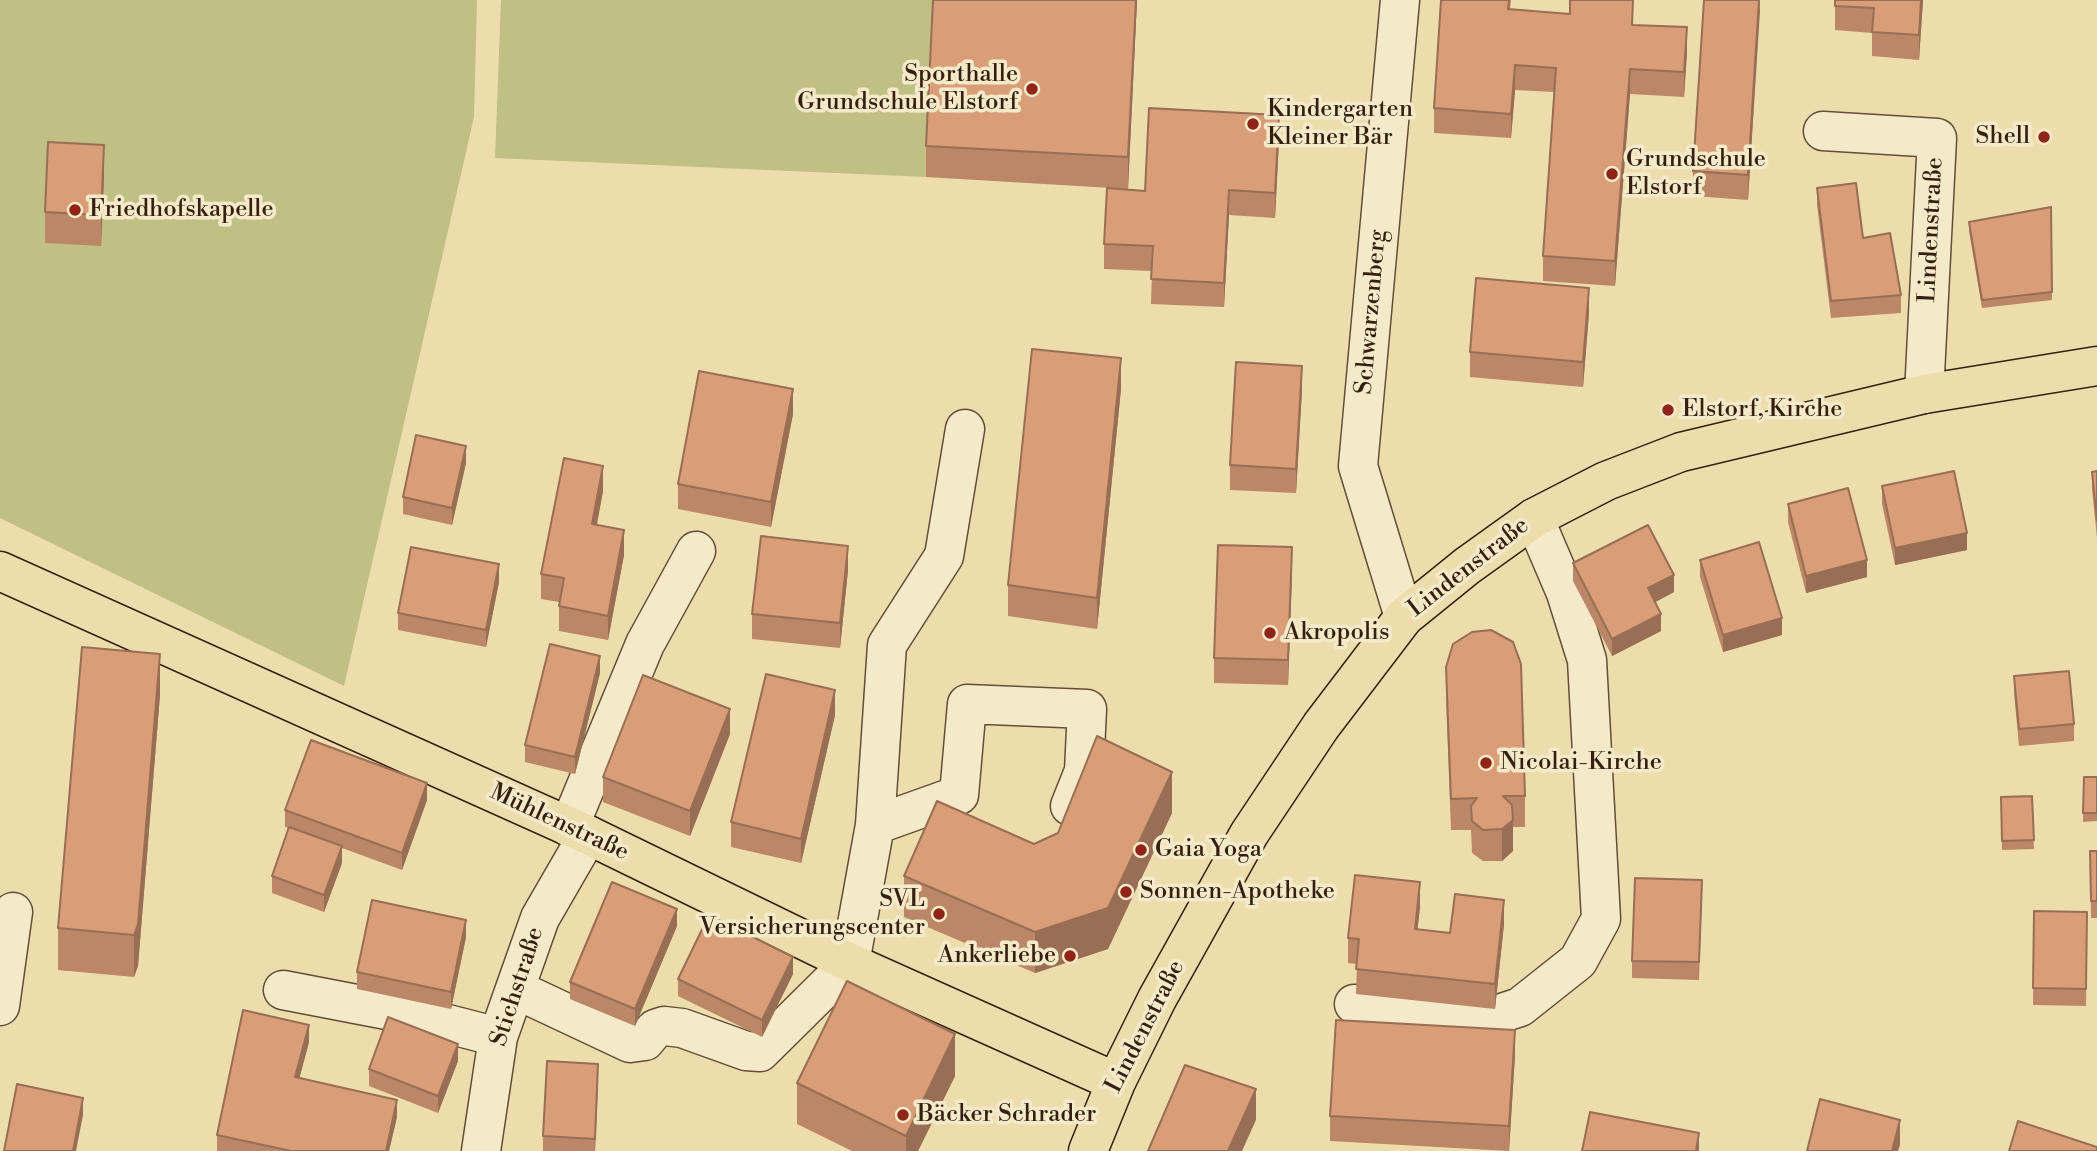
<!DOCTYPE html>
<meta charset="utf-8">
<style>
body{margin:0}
canvas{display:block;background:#eeddac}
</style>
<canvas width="2097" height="1151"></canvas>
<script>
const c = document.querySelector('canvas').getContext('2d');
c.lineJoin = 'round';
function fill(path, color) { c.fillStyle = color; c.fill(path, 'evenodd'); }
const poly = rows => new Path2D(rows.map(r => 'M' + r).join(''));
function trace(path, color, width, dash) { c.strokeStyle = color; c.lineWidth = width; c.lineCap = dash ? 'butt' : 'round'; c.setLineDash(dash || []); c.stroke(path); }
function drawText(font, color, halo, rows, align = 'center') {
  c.font = font + ' "Libre Bodoni",serif'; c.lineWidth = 7; c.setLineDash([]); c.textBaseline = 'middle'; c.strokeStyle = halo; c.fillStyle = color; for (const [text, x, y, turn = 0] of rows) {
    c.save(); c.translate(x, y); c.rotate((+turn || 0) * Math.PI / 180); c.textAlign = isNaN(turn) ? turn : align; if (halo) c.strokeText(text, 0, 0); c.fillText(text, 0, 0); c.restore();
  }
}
fill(poly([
 [0,0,477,0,474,117,344,686,0,518],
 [501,0,934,0,926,177,495,158]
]), '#c0bf84');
const minor = poly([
 [1400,0,1358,466,1404,617],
 [1823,131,1937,138,1924,394],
 [875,825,887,645,944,556,965,429],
 [569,827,645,644,696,551],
 [515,989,630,1043,645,1041,655,1029,664,1026,682,1028,746,1051,760,1052,850,963,875,825,959,795,967,704,1087,709,1084,771,1070,806],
 [283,990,413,1015,498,1037],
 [1354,1004,1493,1016,1520,1007,1578,961,1601,919,1587,660,1566,593,1534,518],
 [0,1006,13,912],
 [481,1151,498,1037,540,918,588,835]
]);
const major = poly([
 [0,571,588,835,857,966,1116,1082],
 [1088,1151,1116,1082,1157,999,1249,834,1321,726,1404,617,1467,566,1534,518,1606,481,1681,452,1924,394,2097,366]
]);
trace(minor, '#624e38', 41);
trace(major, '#341f11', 41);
trace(minor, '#f4e9c9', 38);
trace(major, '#eeddac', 38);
fill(poly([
 [933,0,1137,0,1128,189,926,177,926,146],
 [1441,0,1511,0,1510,10,1633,25,1687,52,1684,97,1630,94,1615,286,1543,281,1543,256,1554,92,1515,90,1511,138,1434,133,1434,108],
 [1760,0,1748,200,1693,196,1693,171],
 [1835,0,1923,0,1919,60,1872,56,1872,33,1835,30],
 [1279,140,1275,218,1229,215,1224,307,1151,304,1152,271,1104,269,1104,244,1145,191],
 [104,176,101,246,45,243,45,212],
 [1817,188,1863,238,1901,295,1901,313,1831,318,1817,205],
 [2051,207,2052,300,1982,308,1969,231,1969,222],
 [1589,313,1583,387,1470,377,1470,352],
 [1121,389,1097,629,1008,616,1008,585],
 [1302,390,1296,493,1230,490,1230,465],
 [793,414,771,527,678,509,678,484],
 [466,463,452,525,403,514,403,497],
 [2097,471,2097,538,2092,489,2092,472],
 [1882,486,1967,550,1895,565,1882,504],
 [603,491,597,525,624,555,608,640,559,631,559,602,541,599,541,574],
 [1788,504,1867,577,1806,593,1788,522],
 [1700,560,1782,635,1723,652,1700,577],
 [1573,563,1674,592,1655,602,1661,631,1612,656,1573,581],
 [848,570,840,648,752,639,752,614],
 [1292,572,1288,685,1214,683,1214,658],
 [499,582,486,647,398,630,398,613],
 [1446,667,1525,796,1525,827,1513,827,1513,851,1502,861,1483,861,1472,853,1471,830,1451,830,1446,698],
 [600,673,575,774,525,762,525,745],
 [2014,676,2074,724,2074,741,2019,746,2014,693],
 [160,695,138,966,134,977,58,970,58,928],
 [835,715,801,863,731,847,731,822],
 [730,734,690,836,603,802,603,777],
 [2084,777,2097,777,2097,821,2083,822],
 [2032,796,2034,849,2002,850,2001,797],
 [427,800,402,870,342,848,342,863,324,912,272,893,272,876,289,828,285,827,285,810],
 [1172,813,1108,949,1035,973,904,917,904,876,1034,844,1058,833],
 [2090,851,2097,851,2097,918,2091,918],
 [1702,897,1699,980,1632,978,1632,961],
 [1420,907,1417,929,1450,933,1504,924,1495,1009,1356,994,1357,964,1348,963,1348,938],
 [2034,911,2087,912,2086,1006,2033,1005],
 [677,926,635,1026,570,999,570,982],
 [466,937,451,1009,357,989,357,972],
 [793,974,762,1037,678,996,678,979],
 [309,1042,299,1078,397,1117,389,1151,217,1151,217,1135],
 [1515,1055,1509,1151,1330,1141,1330,1116],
 [458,1061,438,1113,369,1086,369,1069],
 [955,1076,918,1151,852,1151,797,1124,797,1083],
 [598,1082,595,1151,543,1151,543,1136]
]), '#bb8767');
fill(poly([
 [1136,0,1137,0,1128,189,1128,157],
 [1759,0,1760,11,1748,200,1748,175],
 [1921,0,1923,0,1919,60,1919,35],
 [1687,27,1687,52,1684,97,1684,72],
 [1515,65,1515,90,1511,138,1511,114],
 [1630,69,1630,94,1615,286,1615,261],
 [1279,115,1279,140,1275,218,1275,193],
 [104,145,104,176,101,246,101,215],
 [1229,190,1229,215,1224,307,1224,283],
 [1589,288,1589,313,1583,387,1583,362],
 [1121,358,1121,389,1097,629,1097,598],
 [1302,366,1302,390,1296,493,1296,469],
 [793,389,793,414,771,527,771,502],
 [466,446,466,463,452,525,452,508],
 [603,466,603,491,592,548,592,524],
 [624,530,624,555,608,640,608,616],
 [1967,533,1967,550,1895,565,1895,548],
 [848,546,848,570,840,648,840,623],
 [1292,547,1292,572,1288,685,1288,660],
 [1867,560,1867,577,1806,593,1806,576],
 [499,564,499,582,486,647,486,630],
 [1674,575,1674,592,1648,606,1648,588],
 [1661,614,1661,631,1612,656,1612,639],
 [1782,618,1782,635,1723,652,1723,635],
 [160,654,160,695,138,966,134,977,134,935],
 [600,656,600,673,575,774,575,757],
 [835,690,835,715,801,863,801,839],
 [730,709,730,734,690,836,690,811],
 [1172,772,1172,813,1108,949,1035,973,1035,932],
 [427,783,427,800,402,870,402,853],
 [1513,820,1513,851,1502,861,1502,829],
 [342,846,342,863,324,912,324,895],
 [1420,882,1420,907,1415,953,1415,929],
 [1504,900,1504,924,1495,1009,1495,984],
 [677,909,677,926,635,1026,635,1009],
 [466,920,466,937,451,1009,451,992],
 [793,957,793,974,762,1037,762,1020],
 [309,1025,309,1042,295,1095,295,1077],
 [1515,1030,1515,1055,1509,1151,1509,1126],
 [955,1034,955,1076,918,1151,906,1151,906,1136],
 [458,1044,458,1061,438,1113,438,1096],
 [598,1064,598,1082,595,1151,595,1139],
 [1256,1089,1256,1120,1242,1151,1228,1151],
 [83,1098,83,1115,76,1151,73,1151],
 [397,1100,397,1117,389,1151,386,1151],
 [1900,1120,1900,1145,1898,1151,1892,1151],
 [1699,1133,1699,1151,1696,1151]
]), '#986e54');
const building = poly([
 [933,0,1136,0,1128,157,926,146,933,0],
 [1441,0,1509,0,1508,9,1570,14,1570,0,1633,0,1632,25,1687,27,1684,72,1630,69,1615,261,1543,256,1556,68,1515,65,1511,114,1434,108,1441,0],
 [1704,0,1759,0,1748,175,1693,171,1704,0],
 [1835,0,1921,0,1919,35,1872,32,1874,8,1835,6,1835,0],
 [1149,108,1279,115,1275,193,1229,190,1224,283,1151,279,1153,246,1104,244,1107,188,1145,191,1149,108],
 [48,142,104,145,101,215,45,212,48,142],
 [1856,183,1863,238,1890,233,1901,295,1831,301,1817,188,1856,183],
 [2051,207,2052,292,1982,300,1969,222,2051,207],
 [1476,278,1589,288,1583,362,1470,352,1476,278],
 [1032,349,1121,358,1097,598,1008,585,1032,349],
 [1236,362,1302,366,1296,469,1230,465,1236,362],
 [699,371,793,389,771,502,678,484,699,371],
 [416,435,466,446,452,508,403,497,416,435],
 [564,458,603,466,592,524,624,530,608,616,559,606,564,578,541,574,564,458],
 [1954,471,1967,533,1895,548,1882,486,1954,471],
 [2097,471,2097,521,2092,472,2097,471],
 [1848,488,1867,560,1806,576,1788,504,1848,488],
 [1648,525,1674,575,1648,588,1661,614,1612,639,1573,563,1648,525],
 [761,536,848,546,840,623,752,614,761,536],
 [1759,542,1782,618,1723,635,1700,560,1759,542],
 [1218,545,1292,547,1288,660,1214,658,1218,545],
 [411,547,499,564,486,630,398,613,411,547],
 [1491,630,1513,642,1521,664,1525,796,1503,796,1512,805,1513,820,1502,829,1483,830,1472,821,1471,806,1477,798,1451,799,1446,667,1453,644,1472,632,1491,630],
 [550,644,600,656,575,757,525,745,550,644],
 [82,647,160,654,138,924,134,935,58,928,82,647],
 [2069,671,2074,724,2019,729,2014,676,2069,671],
 [766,674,835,690,801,839,731,822,766,674],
 [643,675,730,709,690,811,603,777,643,675],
 [1097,736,1172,772,1108,908,1035,932,904,876,937,801,1034,844,1058,833,1097,736],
 [311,740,427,783,402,853,285,810,311,740],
 [2084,777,2097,777,2097,813,2083,813,2084,777],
 [2032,796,2034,840,2002,841,2001,797,2032,796],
 [289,827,342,846,324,895,272,876,289,827],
 [2090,851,2097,851,2097,901,2091,901,2090,851],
 [1355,875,1420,882,1415,929,1450,933,1455,894,1504,900,1495,984,1356,969,1359,939,1348,938,1355,875],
 [1635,878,1702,880,1699,962,1632,961,1635,878],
 [612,882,677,909,635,1009,570,982,612,882],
 [372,900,466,920,451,992,357,972,372,900],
 [2034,911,2087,912,2086,989,2033,988,2034,911],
 [709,915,793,957,762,1020,678,979,709,915],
 [847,981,955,1034,906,1136,797,1083,847,981],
 [243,1010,309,1025,295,1077,397,1100,386,1151,291,1151,217,1135,243,1010],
 [388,1017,458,1044,438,1096,369,1069,388,1017],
 [1336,1020,1515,1030,1509,1126,1330,1116,1336,1020],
 [547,1061,598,1064,595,1139,543,1136,547,1061],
 [1185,1065,1256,1089,1228,1151,1148,1151,1185,1065],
 [17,1084,83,1098,73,1151,4,1151,17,1084],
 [1820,1099,1900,1120,1892,1151,1807,1151,1820,1099],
 [1590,1112,1699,1133,1696,1151,1582,1151,1590,1112],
 [2018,1121,2097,1147,2097,1151,2009,1151,2018,1121]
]);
fill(building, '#d99d78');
trace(building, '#986e54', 2);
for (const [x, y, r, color] of [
 [1032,89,7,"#8f2418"],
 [1253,124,7,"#8f2418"],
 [2044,137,7,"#8f2418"],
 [1612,174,7,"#8f2418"],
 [75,210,7,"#8f2418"],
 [1668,410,7,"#8f2418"],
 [1270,633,7,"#8f2418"],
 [1486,763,7,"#8f2418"],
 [1141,850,7,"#8f2418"],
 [1126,892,7,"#8f2418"],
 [939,914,7,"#8f2418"],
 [1070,956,7,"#8f2418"],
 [903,1115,7,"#8f2418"]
]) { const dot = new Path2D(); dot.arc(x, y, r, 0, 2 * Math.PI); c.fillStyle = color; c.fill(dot); trace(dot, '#f4e9c9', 2.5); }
drawText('24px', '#341f11', '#f4e9c9', [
 ["Sporthalle",1018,75,"right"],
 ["Grundschule Elstorf",1018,103,"right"],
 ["Kindergarten",1267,110],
 ["Kleiner Bär",1267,138],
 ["Shell",2030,137,"right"],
 ["Grundschule",1626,160],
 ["Elstorf",1626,188],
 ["Friedhofskapelle",89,210],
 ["Elstorf, Kirche",1682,410],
 ["Akropolis",1284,633],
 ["Nicolai-Kirche",1500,763],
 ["Gaia Yoga",1155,850],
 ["Sonnen-Apotheke",1140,892],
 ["SVL",925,900,"right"],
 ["Versicherungscenter",925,928,"right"],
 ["Ankerliebe",1056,956,"right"],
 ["Bäcker Schrader",917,1115]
], 'left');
drawText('24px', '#341f11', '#f4e9c9', [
 ["Lindenstraße",1932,230,-87],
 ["Schwarzenberg",1372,312,-85],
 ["Lindenstraße",1469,568,-38],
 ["Mühlenstraße",559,823,25],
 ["Stichstraße",518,987,-72],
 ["Lindenstraße",1146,1027,-63]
]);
</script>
